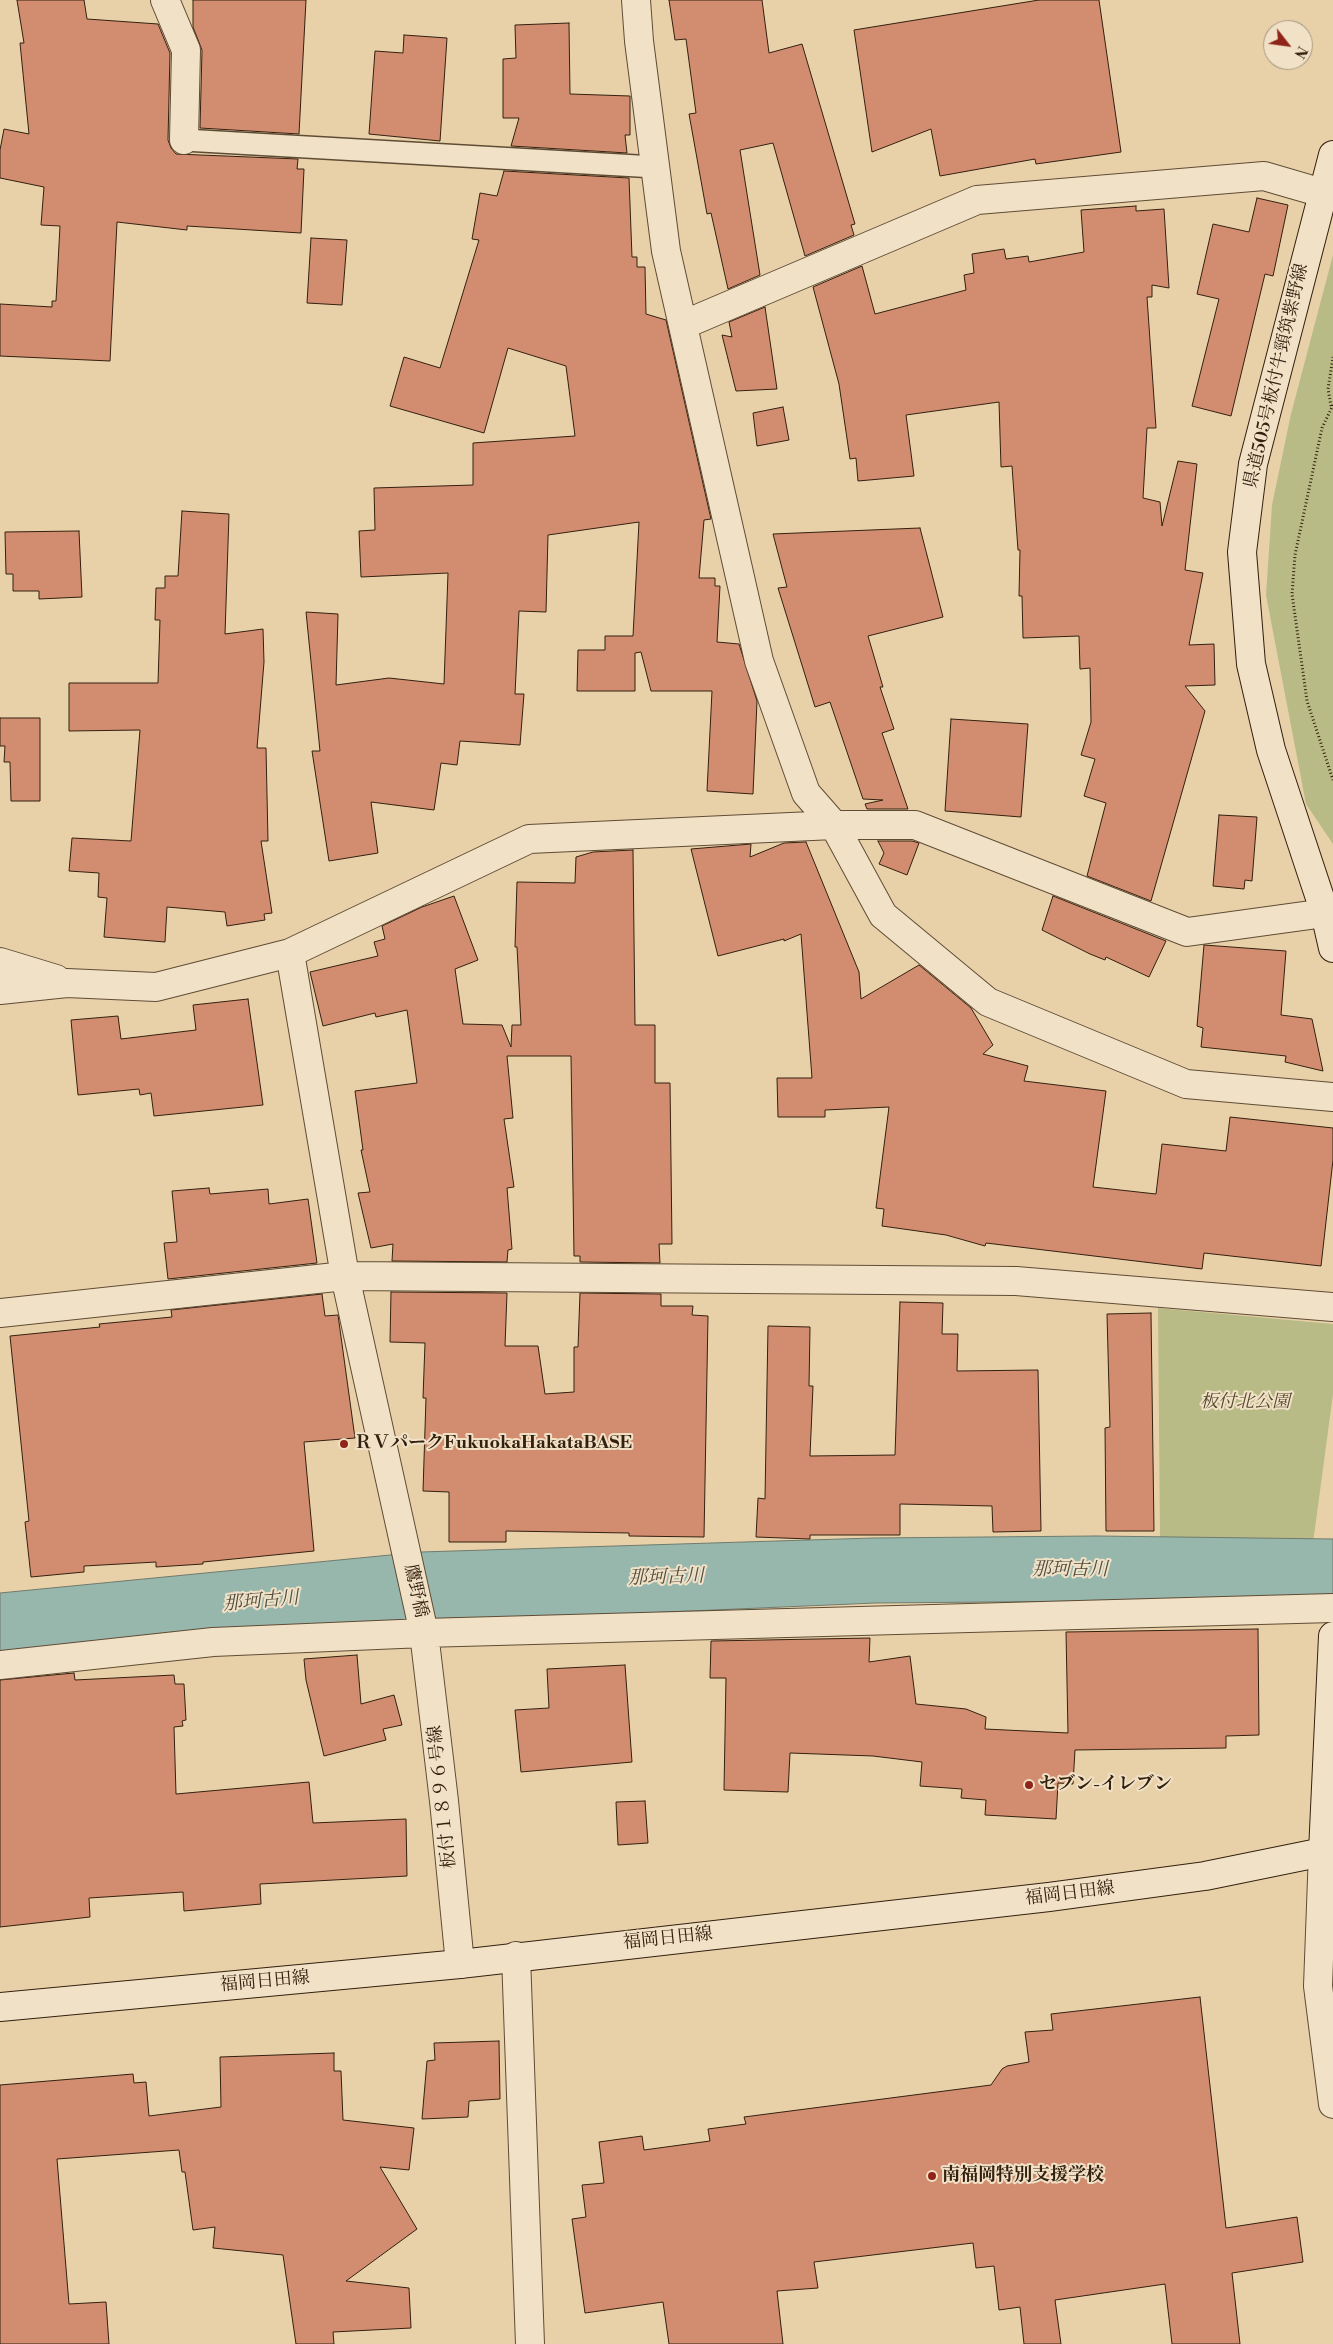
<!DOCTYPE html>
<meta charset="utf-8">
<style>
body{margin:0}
#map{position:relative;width:1333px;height:2344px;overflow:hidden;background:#e8d1a9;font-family:"Libre Bodoni",serif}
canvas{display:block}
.north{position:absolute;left:1263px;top:20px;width:50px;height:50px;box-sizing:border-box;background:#f0e1c7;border:1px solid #a4947d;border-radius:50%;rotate:120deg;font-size:14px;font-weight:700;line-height:20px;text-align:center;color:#33200e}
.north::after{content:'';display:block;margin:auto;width:18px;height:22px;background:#8f2418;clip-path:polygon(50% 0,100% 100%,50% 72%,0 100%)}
</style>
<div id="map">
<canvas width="1333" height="2344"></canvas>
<div class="north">N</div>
</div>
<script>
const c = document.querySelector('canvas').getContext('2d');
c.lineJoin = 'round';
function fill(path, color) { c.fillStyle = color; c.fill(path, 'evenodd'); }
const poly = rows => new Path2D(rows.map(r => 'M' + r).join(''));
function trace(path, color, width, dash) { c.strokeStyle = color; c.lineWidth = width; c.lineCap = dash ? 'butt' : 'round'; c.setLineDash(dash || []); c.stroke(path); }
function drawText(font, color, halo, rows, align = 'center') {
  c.font = font + ' "Libre Bodoni","Noto Serif JP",serif'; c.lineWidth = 4; c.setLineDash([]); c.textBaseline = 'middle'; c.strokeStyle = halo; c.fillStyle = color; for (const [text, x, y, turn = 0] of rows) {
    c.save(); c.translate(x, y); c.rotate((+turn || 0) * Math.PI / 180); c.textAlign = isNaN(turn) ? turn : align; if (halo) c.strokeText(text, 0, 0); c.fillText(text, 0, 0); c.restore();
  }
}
fill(poly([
 [1333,255,1333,844,1306,804,1266,595,1272,505,1291,414],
 [1158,1308,1333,1324,1333,1394,1313,1543,1160,1539]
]), '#b8bb86');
const water = poly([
 [1096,1536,1333,1539,1333,1599,875,1603,436,1622,0,1658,0,1593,421,1552,873,1538,1096,1536]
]);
fill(water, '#97b7ad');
trace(water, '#6f7b6d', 1);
const building = poly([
 [17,0,84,0,87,19,158,24,170,53,168,140,171,148,176,154,298,159,297,169,304,169,301,233,187,226,187,230,117,222,110,361,0,356,0,304,52,307,52,301,56,301,60,226,41,225,44,187,0,178,0,150,4,129,29,134,20,43,24,43,17,0],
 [193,0,306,0,299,134,200,128,202,50,193,27,193,0],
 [669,0,762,0,769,53,802,44,855,224,851,225,854,235,805,256,773,143,740,150,760,275,728,289,711,213,707,214,689,114,696,113,686,39,675,40,669,0],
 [1039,0,1099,0,1121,152,1036,164,1035,159,940,176,931,129,872,152,854,30,1039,0],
 [569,23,570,94,630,96,630,135,625,135,627,153,511,146,519,118,503,118,503,59,516,58,515,25,569,23],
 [404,35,447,38,440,141,369,134,375,51,403,53,404,35],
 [504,171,629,178,632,257,637,257,637,267,645,267,646,314,666,320,711,519,704,520,699,578,715,578,715,586,720,586,717,642,739,644,757,701,753,794,707,791,712,691,651,691,641,652,635,653,635,691,577,691,578,650,605,650,605,636,633,636,639,522,548,535,546,612,519,611,515,694,524,694,520,745,460,741,457,765,441,763,434,810,371,802,378,853,329,861,312,751,320,751,306,612,338,614,336,685,389,678,444,684,448,573,361,577,359,531,375,530,374,488,473,485,473,443,575,436,566,366,508,348,484,433,390,406,404,357,440,368,479,240,472,239,480,193,497,196,504,171],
 [1257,198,1288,205,1273,276,1265,274,1231,416,1192,406,1219,299,1197,294,1213,224,1249,232,1257,198],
 [1136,206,1136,211,1164,209,1169,288,1152,285,1152,297,1147,297,1156,428,1147,428,1143,498,1160,502,1162,526,1178,461,1197,464,1185,570,1203,573,1189,645,1214,644,1215,685,1185,686,1205,711,1151,901,1087,876,1106,803,1084,796,1095,759,1081,755,1091,722,1090,668,1080,669,1079,636,1023,638,1022,596,1019,596,1020,550,1018,550,1012,466,1001,467,999,402,906,415,914,476,858,481,856,458,850,459,839,384,813,287,862,266,875,314,966,290,964,275,974,273,972,254,1004,249,1006,259,1028,256,1029,262,1084,252,1081,210,1136,206],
 [311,238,347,240,342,305,307,303,311,238],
 [765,307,777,389,736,391,722,335,732,337,729,322,765,307],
 [783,407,789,440,757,446,753,413,783,407],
 [182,511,229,514,225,634,263,629,264,662,257,748,266,748,268,841,261,841,272,913,264,914,265,920,227,926,225,912,167,907,165,942,104,937,107,898,98,897,99,873,69,871,72,838,131,841,140,730,69,731,69,683,158,683,160,620,155,620,156,588,165,588,165,576,178,576,182,511],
 [920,528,943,617,868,636,883,687,880,687,894,729,882,733,908,809,867,809,865,804,883,800,863,799,830,702,815,707,778,588,787,587,773,534,920,528],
 [79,531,82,597,39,599,39,591,13,591,13,574,6,574,5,532,79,531],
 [0,718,40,718,40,801,11,801,10,762,4,762,5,746,0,746,0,718],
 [951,719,1028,724,1021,817,945,811,951,719],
 [1219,815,1257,817,1252,881,1245,880,1244,889,1213,886,1219,815],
 [878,841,912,841,919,843,907,875,879,864,884,853,878,841],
 [806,842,859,972,861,999,919,965,971,1008,993,1045,983,1054,1028,1066,1024,1081,1106,1091,1093,1187,1156,1194,1162,1144,1226,1151,1230,1117,1333,1128,1333,1160,1321,1266,1204,1253,1202,1269,986,1243,985,1246,946,1235,882,1226,884,1209,876,1208,889,1107,825,1110,825,1117,778,1117,777,1078,812,1078,801,934,784,941,784,939,718,956,691,849,751,844,750,857,784,843,806,842],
 [633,850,635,1025,655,1025,655,1083,670,1083,672,1244,659,1244,660,1263,580,1262,580,1256,574,1256,571,1056,507,1056,513,1118,504,1119,514,1187,507,1188,512,1249,508,1250,507,1262,392,1261,393,1244,371,1248,358,1193,370,1192,361,1150,363,1150,355,1091,417,1083,407,1010,376,1017,375,1013,323,1026,310,972,378,956,374,942,385,939,382,926,422,907,454,896,478,960,455,969,463,1024,502,1025,511,1047,512,1025,521,1025,517,947,515,947,517,882,575,883,576,857,593,852,633,850],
 [1053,896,1166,941,1149,977,1106,957,1105,960,1090,954,1042,930,1053,896],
 [1204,945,1286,951,1281,1015,1312,1019,1323,1071,1285,1062,1286,1056,1201,1047,1203,1028,1197,1026,1204,945],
 [248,999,263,1105,154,1116,151,1093,140,1095,139,1089,78,1095,71,1020,118,1016,121,1039,196,1030,193,1005,248,999],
 [209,1188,210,1194,268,1189,269,1204,308,1199,317,1263,168,1279,164,1243,177,1242,172,1191,209,1188],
 [391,1292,507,1293,505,1346,538,1346,545,1394,574,1392,574,1347,578,1347,580,1293,661,1294,661,1306,693,1306,692,1315,708,1316,704,1537,629,1536,629,1533,506,1531,506,1542,449,1542,449,1492,423,1491,426,1398,423,1398,425,1343,390,1342,391,1292],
 [322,1294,325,1316,338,1315,355,1438,304,1442,314,1551,203,1562,203,1564,156,1567,156,1562,84,1566,84,1572,31,1577,25,1522,29,1521,10,1336,100,1327,99,1324,172,1317,171,1310,322,1294],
 [900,1302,943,1303,942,1334,958,1334,957,1371,1038,1370,1041,1531,993,1532,992,1506,900,1504,900,1535,810,1535,810,1539,756,1537,758,1498,765,1499,768,1326,810,1327,809,1386,813,1386,810,1456,895,1455,900,1302],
 [1151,1313,1154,1531,1106,1531,1105,1428,1110,1427,1107,1314,1151,1313],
 [1258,1629,1259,1735,1226,1736,1226,1748,1075,1750,1073,1784,1058,1783,1056,1819,985,1815,986,1800,961,1798,962,1789,920,1786,922,1762,873,1756,790,1753,788,1792,724,1790,726,1678,710,1678,711,1641,870,1638,869,1662,910,1656,916,1704,966,1709,986,1717,985,1729,1068,1733,1066,1632,1258,1629],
 [357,1655,361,1704,394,1695,402,1725,383,1729,386,1740,324,1756,306,1680,304,1659,357,1655],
 [625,1665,632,1762,521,1772,515,1710,549,1708,547,1669,625,1665],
 [74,1673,75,1680,174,1675,175,1684,184,1684,186,1720,182,1721,183,1726,174,1727,176,1794,309,1782,313,1823,406,1819,407,1876,260,1884,261,1904,184,1911,183,1892,89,1898,90,1917,0,1927,0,1680,74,1673],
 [645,1801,648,1843,618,1845,616,1802,645,1801],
 [1200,1997,1226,2228,1297,2217,1303,2262,1232,2273,1240,2344,1172,2344,1165,2284,1055,2300,1061,2344,1024,2344,1020,2307,999,2310,994,2266,976,2268,973,2243,814,2262,818,2288,777,2291,783,2344,669,2344,663,2302,585,2313,572,2219,586,2217,582,2185,604,2183,599,2142,642,2136,644,2150,710,2141,708,2129,746,2124,744,2117,991,2085,1002,2069,1007,2066,1029,2062,1025,2032,1053,2030,1051,2014,1200,1997],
 [499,2041,500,2099,469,2101,468,2117,422,2119,427,2061,435,2060,434,2043,499,2041],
 [334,2053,334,2071,341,2071,343,2120,414,2128,409,2170,380,2167,417,2229,346,2281,409,2288,411,2328,333,2332,334,2344,296,2344,283,2255,213,2248,215,2227,193,2230,185,2172,182,2172,179,2150,57,2159,69,2304,106,2302,109,2344,0,2344,0,2085,133,2074,134,2083,146,2082,149,2116,221,2107,220,2057,334,2053]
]);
fill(building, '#d28d71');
trace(building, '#33200e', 1);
const service = poly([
 [184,140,655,167]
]);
const minor = poly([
 [165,0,186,50,184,140],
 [636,0,639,41,666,251,759,661,806,793,834,825,883,915,988,1002,1186,1084,1333,1097],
 [683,325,977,200,1264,176,1333,196],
 [290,953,345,1276,424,1633,444,1801,460,1964],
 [0,962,56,979],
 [0,990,67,983,156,987,290,953,529,839,834,825,915,825,1187,932,1325,913],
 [0,1313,345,1276,1016,1281,1333,1307],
 [0,1665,213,1642,424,1633,1333,1608],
 [516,1956,530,2344]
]);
const tertiary = poly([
 [1323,1852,1318,1986,1333,2104]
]);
const secondary = poly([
 [1333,155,1253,464,1242,552,1251,664,1271,750,1325,913,1333,948],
 [1323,1852,1333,1636],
 [0,2007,460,1964,1049,1897,1205,1876,1333,1850]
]);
trace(service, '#604c35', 24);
trace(minor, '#604c35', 30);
trace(tertiary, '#604c35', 30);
trace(secondary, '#33200e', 30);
trace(poly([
 [1333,405,1322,428,1295,555,1292,594,1307,701,1333,780],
 [1331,406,1328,389,1333,357]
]), '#33200e', 3, [1, 2.5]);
trace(service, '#f0e1c7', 21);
trace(minor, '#f0e1c7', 28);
trace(tertiary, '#f0e1c7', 28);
trace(secondary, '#f0e1c7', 28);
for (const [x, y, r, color] of [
 [344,1444,5,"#8f2418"],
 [1029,1785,5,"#8f2418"],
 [932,2176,5,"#8f2418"]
]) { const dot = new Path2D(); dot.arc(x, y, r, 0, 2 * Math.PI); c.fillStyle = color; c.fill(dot); trace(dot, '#f0e1c7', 2); }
drawText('18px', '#33200e', '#f0e1c7', [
 ["県道505号板付牛頸筑紫野線",1277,376,-77],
 ["鷹野橋",415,1591,78],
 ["板付１８９６号線",443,1797,-96],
 ["福岡日田線",1070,1894,-7],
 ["福岡日田線",668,1939,-6],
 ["福岡日田線",265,1982,-5]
]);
drawText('italic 18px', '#54472c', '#f0e1c7', [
 ["板付北公園",1245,1403]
]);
drawText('bold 18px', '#33200e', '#f0e1c7', [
 ["ＲＶパークFukuokaHakataBASE",354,1444],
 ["セブン-イレブン",1039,1785],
 ["南福岡特別支援学校",942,2176]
], 'left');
drawText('italic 19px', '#514d3e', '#f0e1c7', [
 ["那珂古川",1070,1570],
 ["那珂古川",666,1578,-2],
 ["那珂古川",261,1602,-5]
]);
</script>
